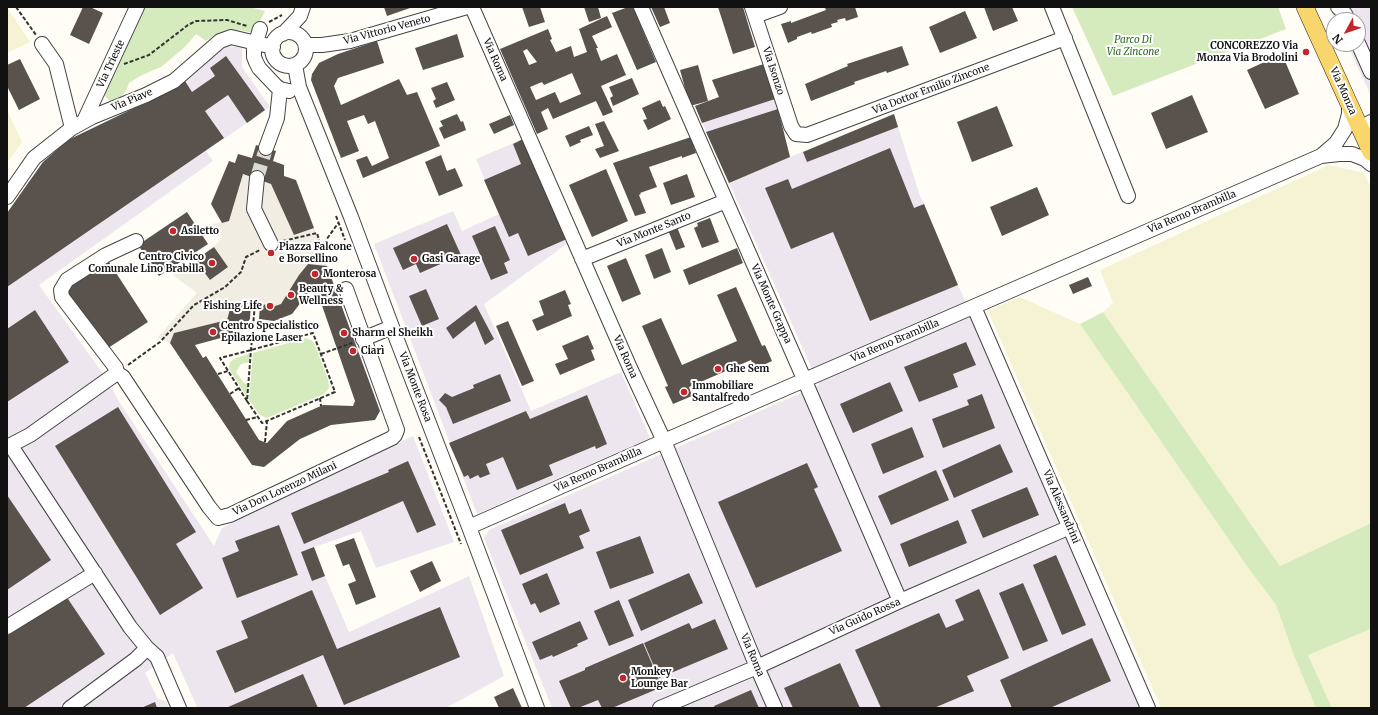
<!DOCTYPE html>
<meta charset="utf-8">
<style>
body{margin:0}
#map{position:relative;width:1378px;height:715px;overflow:hidden;background:#fffdf5;font-family:Merriweather,serif}
canvas{display:block}
.frame{position:absolute;inset:0;border:8px solid #111;pointer-events:none}
.north{position:absolute;left:1326px;top:12px;width:40px;height:40px;box-sizing:border-box;background:#fff;border:1px solid #a0a0a0;border-radius:50%;rotate:230deg;font-size:11px;font-weight:700;line-height:16px;text-align:center;color:#111}
.north::after{content:'';display:block;margin:auto;width:14px;height:18px;background:#c4262e;clip-path:polygon(50% 0,100% 100%,50% 72%,0 100%)}
</style>
<div id="map">
<canvas width="1378" height="715"></canvas>
<div class="frame"></div>
<div class="north">N</div>
</div>
<script>
const c = document.querySelector('canvas').getContext('2d');
c.lineJoin = 'round';
function fill(path, color) { c.fillStyle = color; c.fill(path, 'evenodd'); }
const poly = rows => new Path2D(rows.map(r => 'M' + r).join(''));
function trace(path, color, width, dash) { c.strokeStyle = color; c.lineWidth = width; c.lineCap = dash ? 'butt' : 'round'; c.setLineDash(dash || []); c.stroke(path); }
function drawText(font, color, halo, rows, align = 'center') {
  c.font = font + ' Merriweather,serif'; c.lineWidth = 4; c.setLineDash([]); c.textBaseline = 'middle'; c.strokeStyle = halo; c.fillStyle = color; for (const [text, x, y, turn = 0] of rows) {
    c.save(); c.translate(x, y); c.rotate((+turn || 0) * Math.PI / 180); c.textAlign = isNaN(turn) ? turn : align; if (halo) c.strokeText(text, 0, 0); c.fillText(text, 0, 0); c.restore();
  }
}
fill(poly([
 [1330,7,1371,7,1371,96,1347,44,1358,44,1358,20,1336,20],
 [226,46,242,47,242,67,270,107,206,151,213,161,39,285,104,375,120,403,214,546,222,528,413,436,454,542,376,568,361,531,314,547,325,576,349,632,469,576,504,676,446,708,196,708,197,707,173,653,145,673,158,699,166,701,169,708,7,708,7,213,43,162,68,140,149,101,184,81],
 [764,64,778,109,790,157,894,114,920,196,924,204,958,285,1147,708,552,708,484,538,489,530,819,385,695,106,719,97,712,80],
 [523,139,568,243,484,304,531,411,621,372,650,438,477,514,374,244,453,211,462,231,499,214,476,159]
]), '#eee6ef');
fill(poly([
 [7,7,30,42,7,53],
 [7,110,22,142,7,163],
 [1329,165,1364,173,1371,188,1371,523,1280,566,1103,312,1113,303,1100,270],
 [1020,297,1080,324,1249,569,1276,605,1295,658,1316,708,1161,708,988,311],
 [1371,629,1371,708,1332,708,1308,655]
]), '#f6f3d4');
fill(poly([
 [144,7,249,7,265,11,254,33,239,30,216,34,206,41,196,34,185,47,161,67,142,75,129,83,126,91,116,102,110,101,104,95,105,88,109,84],
 [1072,7,1278,7,1286,29,1113,96],
 [1103,312,1280,566,1371,523,1371,629,1308,655,1332,708,1316,708,1295,658,1276,605,1249,569,1080,324],
 [306,338,311,340,314,343,328,379,329,388,324,394,267,418,262,416,259,414,249,400,253,353],
 [251,353,250,362,241,364,236,372,245,384,249,383,247,397,229,369,229,367,230,362,234,359]
]), '#d5ebbd');
fill(poly([
 [243,174,271,184,294,235,314,228,327,266,308,264,299,275,281,304,275,306,251,302,232,302,227,320,174,333,170,343,157,338,197,293,173,275,195,260,210,280,228,267,214,247,222,237,212,224,229,221]
]), '#f1ede2');
fill(poly([
 [83,7,90,7,103,13,89,44,70,35],
 [384,7,413,7,387,16],
 [522,7,540,7,545,22,529,27],
 [584,7,598,7,601,18,589,22],
 [628,7,633,7,656,62,637,70,612,13],
 [651,7,664,7,670,23,660,27],
 [718,7,743,7,755,47,733,54],
 [829,7,855,7,858,17,846,21,845,18,837,20,838,22,831,24,832,27,812,34,811,32,797,37,797,39,788,43,781,24,791,21,791,23,826,10,825,8],
 [984,7,1012,7,1018,21,993,31],
 [965,11,977,38,940,53,929,27],
 [607,16,612,27,592,36,598,48,596,48,601,61,617,54,626,75,601,86,613,112,603,116,596,101,553,119,548,108,541,112,548,129,537,134,500,49,548,29,552,39,550,40,556,52,571,46,574,57,587,52,579,29],
 [527,49,537,62,529,65,523,51],
 [572,73,581,94,560,103,555,92,536,100,530,87,542,82,544,85],
 [457,34,464,57,423,70,415,48],
 [377,41,384,63,338,78,334,86,341,105,399,79,407,95,417,92,440,146,363,178,356,160,367,156,372,166,389,158,375,121,368,124,364,115,347,121,359,151,341,158,311,80,312,74,319,63,338,54],
 [902,46,909,65,887,73,886,71,854,82,855,84,811,101,805,84,848,66,847,64],
 [1282,54,1299,94,1265,109,1247,70],
 [226,56,265,110,247,123,228,95,205,111,224,138,7,287,7,213,43,162,68,140,149,101,185,81,192,92,215,76,210,68],
 [20,59,40,99,19,110,7,86,7,65],
 [764,64,775,99,702,123,695,106,719,97,712,80],
 [698,65,708,101,690,106,680,70],
 [632,78,639,94,613,106,610,98,613,96,609,87],
 [447,82,455,100,436,108,433,101,436,99,431,88],
 [1192,95,1208,132,1166,149,1151,113],
 [660,100,663,107,665,106,671,119,648,130,643,120,647,119,642,108],
 [997,106,1013,146,972,162,957,122],
 [778,109,790,157,729,183,706,132],
 [457,114,461,122,463,121,466,130,444,139,439,128,443,126,440,121],
 [894,114,898,127,807,162,803,152],
 [510,115,514,125,494,134,489,124],
 [604,121,619,151,600,158,595,149,604,146,595,124],
 [589,126,593,135,580,140,581,142,570,147,565,136],
 [691,137,696,153,682,158,682,156,649,167,657,187,640,193,641,194,639,195,646,213,635,216,613,163],
 [523,139,567,239,528,256,518,233,509,237,484,180,521,164,513,144],
 [256,145,276,151,273,161,284,165,284,176,296,180,314,228,294,235,271,184,243,174,229,221,222,223,211,204,229,161,235,163,238,154,252,158],
 [890,148,914,208,924,204,958,285,870,321,833,232,791,249,765,188,788,179,792,189],
 [441,155,447,171,455,168,463,186,439,196,425,162],
 [606,169,628,221,592,237,569,185],
 [687,174,695,197,671,205,663,183],
 [1037,187,1049,215,1002,236,990,207],
 [187,212,208,244,159,276,138,245],
 [710,218,719,242,702,248,694,228,698,226,697,223],
 [447,224,461,255,420,273,416,264,403,270,393,248],
 [495,226,510,260,504,263,508,273,491,280,472,236],
 [677,227,685,247,676,250,668,230],
 [214,247,228,267,210,280,195,260],
 [662,248,671,272,654,279,645,255],
 [737,248,743,263,689,285,683,270],
 [626,258,641,294,622,302,607,266],
 [107,259,148,322,105,350,64,287],
 [308,264,327,266,380,411,375,420,331,425,300,439,264,467,252,465,170,343,174,333,227,320,232,302,251,302,250,319,239,333,195,345,203,358,206,356,259,440,267,443,287,421,323,405,353,406,355,401,317,291,312,288,292,314,274,321,259,319,260,304,275,306,281,304,299,275],
 [1088,277,1092,286,1073,294,1069,285],
 [736,287,762,346,765,345,772,361,755,369,751,360,689,387,692,396,673,404,665,387,668,386,642,326,661,318,682,365,737,341,717,295],
 [426,289,439,319,422,326,409,296],
 [565,290,571,304,568,305,572,316,537,331,532,320,544,315,539,301],
 [476,305,494,339,485,345,475,321,453,339,446,328],
 [35,310,69,362,7,402,7,329],
 [508,321,534,381,522,386,496,326],
 [588,335,594,349,591,350,595,360,560,375,555,364,568,359,562,346],
 [966,342,976,365,953,374,958,387,919,402,904,367],
 [500,374,511,401,453,424,446,407,439,400,445,393,452,397,474,388,473,385],
 [890,382,903,411,853,433,840,404],
 [982,394,995,428,943,448,932,419,969,405,967,400],
 [587,395,607,444,596,449,595,446,549,465,553,475,517,490,503,457,486,464,490,474,480,478,478,475,470,479,468,475,464,477,449,443,526,411,530,419],
 [118,407,196,532,176,544,203,588,160,615,55,446],
 [912,427,924,457,883,474,871,444],
 [1000,444,1013,472,954,498,942,470],
 [408,461,436,525,417,533,403,501,304,544,291,513,389,472,388,470],
 [807,463,818,487,814,489,842,551,756,588,718,502],
 [936,470,949,500,891,525,878,496],
 [1027,487,1039,515,983,538,971,510],
 [7,495,51,560,7,590],
 [565,503,569,514,581,509,590,531,579,536,584,548,520,575,501,530],
 [958,520,967,543,909,567,900,544],
 [279,525,298,575,237,598,222,558,239,551,235,541],
 [640,536,654,573,610,589,596,552],
 [354,538,376,597,356,605,348,584,356,581,349,564,343,566,335,545],
 [314,547,325,576,312,581,301,552],
 [1056,555,1086,625,1062,635,1033,565],
 [432,561,441,581,420,592,410,571],
 [547,573,560,604,540,613,535,603,531,605,522,584],
 [689,573,703,603,641,631,628,600],
 [1023,583,1048,641,1023,651,999,593],
 [979,589,1009,658,967,676,974,691,934,708,881,708,855,650,939,613,946,628,964,620,955,600],
 [312,590,337,649,440,607,460,657,344,705,323,655,235,693,216,651,248,638,241,621],
 [66,596,105,654,24,708,7,708,7,636],
 [619,600,634,636,609,646,594,611],
 [715,619,728,649,659,678,644,643,689,623,692,629],
 [580,621,588,639,577,644,578,646,553,657,552,655,540,660,532,642],
 [1092,638,1111,681,1050,708,1012,708,1000,680],
 [643,643,662,687,612,708,602,708,598,700,578,708,571,708,559,681,585,670,585,668],
 [840,663,860,708,793,708,784,688],
 [303,674,318,708,226,708],
 [513,688,522,708,499,708,494,697],
 [751,690,759,708,715,708,714,706],
 [155,702,157,708,141,708]
]), '#5a524d');
trace(poly([
 [257,178,266,148]
]), '#dbdad3', 14, [14, 7]);
const minor = poly([
 [472,7,630,368,664,441,757,667,775,708],
 [641,7,801,372,900,601],
 [752,7,791,126,796,134,807,135,1065,38],
 [1052,7,1128,196],
 [1338,7,1345,14,1348,20],
 [755,16,780,7],
 [260,29,254,49,254,57,256,62,259,68,276,86,280,89,289,91],
 '272 49a17 17 0 1 1 34 0a17 17 0 1 1-34 0Z',
 [283,34,300,16,303,7],
 [1358,43,1371,72],
 [42,44,56,64,72,128],
 [306,45,322,45,350,41,467,7],
 [295,65,299,87,351,217,392,327,469,527,537,708],
 [84,121,137,7],
 [1360,128,1371,122],
 [266,148,277,118,280,89],
 [1321,156,1336,143,1345,129,1349,114,1349,103],
 [257,178,254,209,271,244],
 [7,197,34,158,72,128,92,117,146,95,174,81,220,41,231,37,273,47],
 [582,259,726,201],
 [974,307,1148,708],
 [363,339,392,327],
 [117,373,116,368,62,297,61,290,67,280,106,255,136,241],
 [11,446,130,627,147,648,157,657,179,708],
 [7,447,30,435,117,373,123,377,209,507,218,518,230,515,392,438,395,435,397,430,346,289],
 [469,527,664,441,1321,156,1339,154,1352,154,1365,159,1371,164],
 [7,627,95,573],
 [70,708,136,659,147,648],
 [660,708,757,667,900,601,1070,527]
]);
const major = poly([
 [1305,7,1371,152]
]);
trace(minor, '#444', 16);
trace(major, '#222', 18);
trace(poly([
 [16,7,36,35],
 [269,22,282,15],
 [124,64,149,55,188,25,196,21,227,20,247,26],
 [336,216,345,240],
 [283,241,317,233,321,247,339,222],
 [321,354,352,343],
 [128,365,160,342,194,305,225,287,241,272,246,257,260,250],
 [218,374,228,371],
 [230,394,239,388],
 [320,398,321,406],
 [247,401,220,358,251,350,313,333,335,392,262,423,247,401,251,350,255,303],
 [246,420,258,417],
 [419,437,461,544],
 [265,442,267,421]
]), '#333', 2, [4, 2]);
trace(minor, '#fff', 14);
trace(major, '#f9d66b', 17);
for (const [x, y, r, color] of [
 [1306,52,4,"#c4262e"],
 [173,231,4,"#c4262e"],
 [271,253,4,"#c4262e"],
 [414,259,4,"#c4262e"],
 [212,263,4,"#c4262e"],
 [315,274,4,"#c4262e"],
 [291,295,4,"#c4262e"],
 [270,306,4,"#c4262e"],
 [213,332,4,"#c4262e"],
 [344,333,4,"#c4262e"],
 [353,351,4,"#c4262e"],
 [718,369,4,"#c4262e"],
 [684,392,4,"#c4262e"],
 [623,678,4,"#c4262e"]
]) { const dot = new Path2D(); dot.arc(x, y, r, 0, 2 * Math.PI); c.fillStyle = color; c.fill(dot); trace(dot, '#fff', 1.5); }
drawText('10px', '#111', '#fff', [
 ["Via Vittorio Veneto",387,30,-15],
 ["Via Roma",495,60,66],
 ["Via Trieste",111,64,-65],
 ["Via Isonzo",773,71,72],
 ["Via Dottor Emilio Zincone",931,89,-21],
 ["Via Monza",1343,91,66],
 ["Via Piave",132,100,-23],
 ["Via Remo Brambilla",1192,212,-23],
 ["Via Monte Santo",654,230,-22],
 ["Via Monte Grappa",771,304,66],
 ["Via Remo Brambilla",895,341,-23],
 ["Via Roma",625,357,66],
 ["Via Monte Rosa",415,387,69],
 ["Via Remo Brambilla",598,470,-24],
 ["Via Don Lorenzo Milani",285,489,-25],
 ["Via Alessandrini",1061,507,67],
 ["Via Guido Rossa",865,617,-24],
 ["Via Roma",752,655,67]
]);
drawText('italic 10px', '#2f6b1f', '#fff', [
 ["Parco Di",1133,40],
 ["Via Zincone",1133,52]
]);
drawText('bold 10px', '#111', '#fff', [
 ["CONCOREZZO Via",1298,46,"right"],
 ["Monza Via Brodolini",1298,58,"right"],
 ["Asiletto",181,231],
 ["Piazza Falcone",279,247],
 ["e Borsellino",279,259],
 ["Centro Civico",204,257,"right"],
 ["Comunale Lino Brabilla",204,269,"right"],
 ["Gasi Garage",422,259],
 ["Monterosa",323,274],
 ["Beauty &",299,289],
 ["Wellness",299,301],
 ["Fishing Life",262,306,"right"],
 ["Centro Specialistico",221,326],
 ["Epilazione Laser",221,338],
 ["Sharm el Sheikh",352,333],
 ["Ciarì",361,351],
 ["Ghe Sem",726,369],
 ["Immobiliare",692,386],
 ["Santalfredo",692,398],
 ["Monkey",631,672],
 ["Lounge Bar",631,684]
], 'left');
</script>
